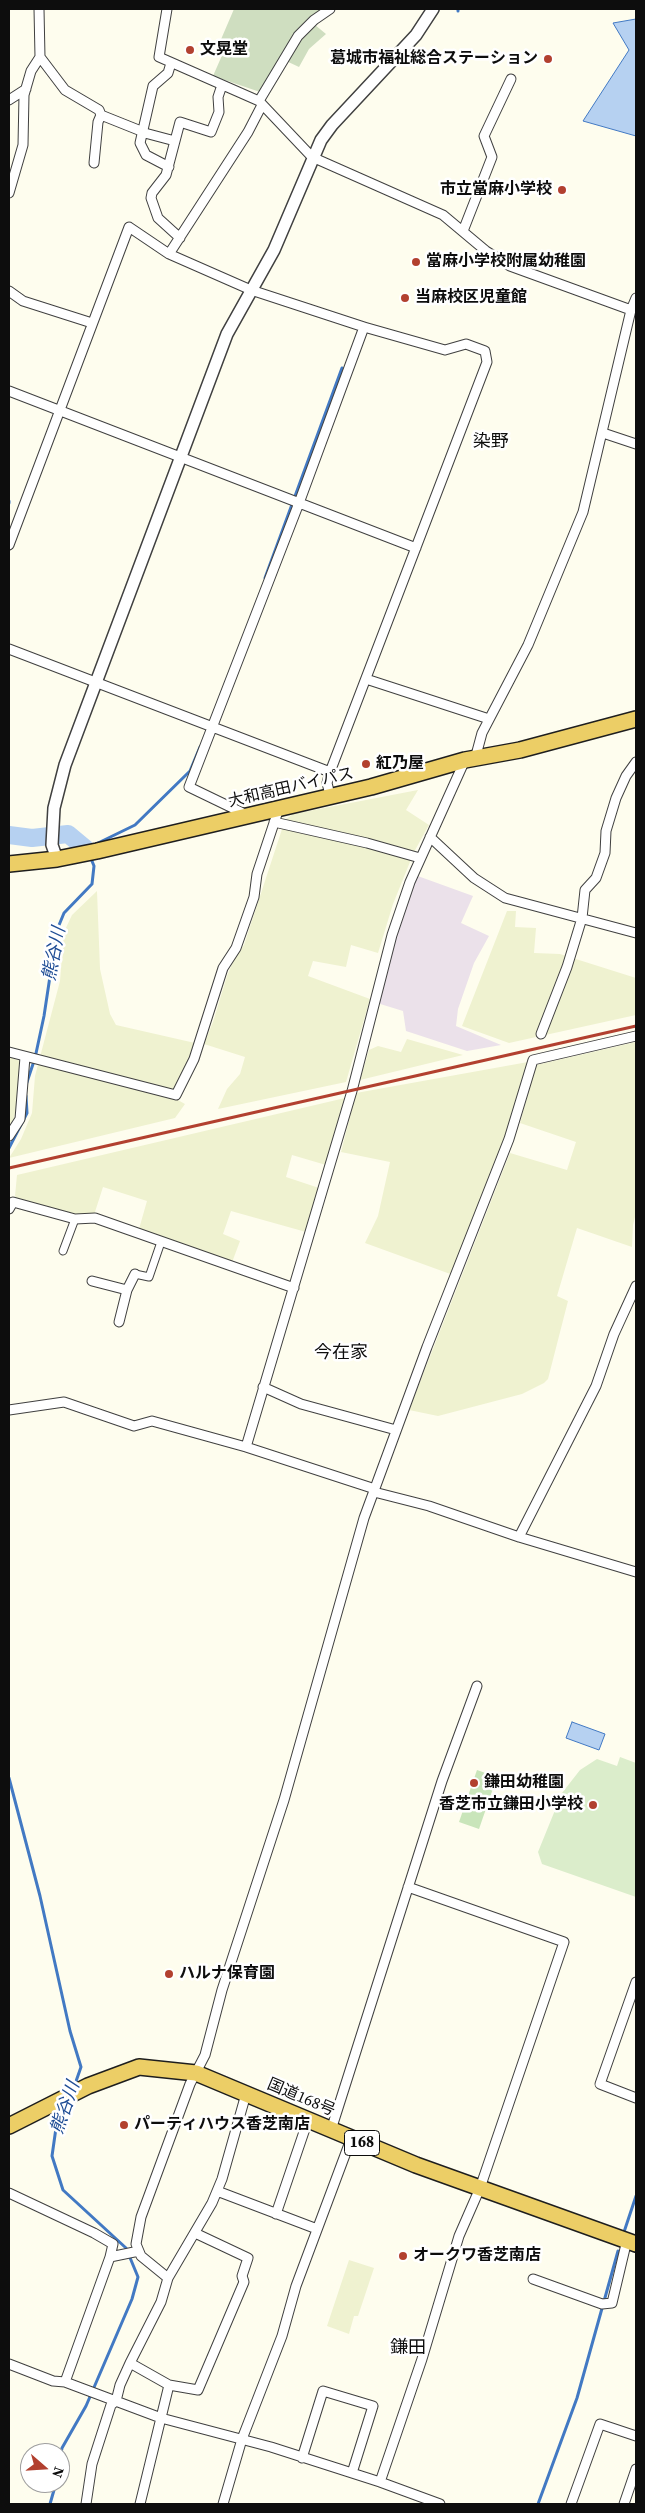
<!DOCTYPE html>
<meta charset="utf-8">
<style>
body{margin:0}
#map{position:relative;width:645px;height:2513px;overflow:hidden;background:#fefdee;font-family:"Source Serif 4",serif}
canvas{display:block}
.frame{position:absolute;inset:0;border:10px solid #0d0d0d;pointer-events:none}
.north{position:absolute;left:20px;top:2443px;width:50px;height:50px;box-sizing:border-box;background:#fff;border:1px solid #9e9e9e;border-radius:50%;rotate:109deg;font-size:14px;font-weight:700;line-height:20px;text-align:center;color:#0d0d0d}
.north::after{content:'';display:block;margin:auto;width:18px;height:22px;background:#b2402f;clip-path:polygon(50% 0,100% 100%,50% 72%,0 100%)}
</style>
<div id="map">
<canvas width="645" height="2513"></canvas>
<div class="frame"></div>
<div class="north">N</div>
</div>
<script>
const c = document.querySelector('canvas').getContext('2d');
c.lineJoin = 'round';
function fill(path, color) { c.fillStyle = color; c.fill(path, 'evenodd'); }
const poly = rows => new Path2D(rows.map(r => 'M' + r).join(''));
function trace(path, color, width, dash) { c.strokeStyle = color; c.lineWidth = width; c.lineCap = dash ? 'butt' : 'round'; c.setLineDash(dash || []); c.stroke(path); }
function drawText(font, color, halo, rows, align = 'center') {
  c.font = font + ' "Source Serif 4","Noto Sans JP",serif'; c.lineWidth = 5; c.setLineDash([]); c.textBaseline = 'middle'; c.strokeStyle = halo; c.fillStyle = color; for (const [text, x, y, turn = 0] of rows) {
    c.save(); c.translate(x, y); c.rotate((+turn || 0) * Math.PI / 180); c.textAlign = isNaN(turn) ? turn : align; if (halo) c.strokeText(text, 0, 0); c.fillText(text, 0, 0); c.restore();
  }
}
fill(poly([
 [415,875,473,896,461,923,489,936,474,963,458,1009,456,1026,501,1045,467,1051,406,1031,403,1011,377,1003]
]), '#ebe1ea');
fill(poly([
 [418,790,406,810,429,825,414,852,393,904,378,953,351,945,346,967,313,961,308,976,370,999,346,1082,218,1109,227,1089,240,1074,245,1057,204,1044,213,1022,227,976,235,957,244,945,285,820,293,814],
 [97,891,100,969,110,1014,116,1025,195,1043,176,1087,176,1099,185,1104,175,1118,9,1158,21,1139,32,1113,35,1076,60,981,64,932,72,915],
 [507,911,516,911,515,927,536,928,534,953,560,954,636,978,636,1015,509,1043,462,1026],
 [407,1039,463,1055,360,1080,369,1050,378,1046,401,1052],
 [636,1042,636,1213,633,1225,632,1247,577,1228,557,1296,568,1301,548,1379,544,1383,522,1394,438,1416,409,1410,510,1153,567,1170,576,1142,520,1123,536,1065],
 [9,1057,20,1061,19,1089,13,1124,9,1131],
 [528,1062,503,1142,453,1275,365,1243,378,1216,390,1162,341,1152,356,1093],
 [345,1098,326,1165,292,1155,286,1177,319,1188,306,1232,231,1211,223,1234,240,1241,231,1265,139,1229,147,1201,103,1187,94,1215,74,1215,17,1200,15,1196,17,1175],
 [349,2260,374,2268,358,2316,354,2316,349,2334,327,2326]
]), '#eff2d0');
fill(poly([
 [477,1770,497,1777,479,1829,459,1822]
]), '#c9e5ba');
fill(poly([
 [234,9,323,9,309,20,326,34,309,49,299,67,282,59,260,92,213,76,227,44,219,44]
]), '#cfdec0');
fill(poly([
 [620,1757,636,1763,636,1897,542,1864,538,1852,562,1793,580,1770,597,1759,617,1766]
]), '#dbedcb');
const water = poly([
 [636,19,636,136,583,121,629,50,613,23,636,19],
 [572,1722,605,1734,599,1750,566,1738,572,1722]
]);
fill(water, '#b6d1f1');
trace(water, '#4279c3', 1);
trace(poly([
 [458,9,458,11],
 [9,501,9,503],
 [265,578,342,368],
 [96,844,135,825,190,771,200,747],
 [26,1085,35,1058,44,1016,57,930,64,913,92,884,94,866,90,856],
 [9,1148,27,1113,26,1096],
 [9,1778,40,1896,70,2031,81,2067,74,2087],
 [624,2232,636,2196],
 [60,2459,62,2448,86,2406,132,2299,138,2277,126,2248,63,2190,52,2156,56,2128,69,2102],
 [50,2504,56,2483],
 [538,2504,577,2398,618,2251]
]), '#4279c3', 3);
trace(poly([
 [9,835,32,838,68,834,86,849]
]), '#b6d1f1', 18);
const pedestrian = poly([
 [63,1251,75,1219],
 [135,1274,149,1277,161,1242]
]);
const minor = poly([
 [39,9,40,57,65,90,99,110,101,115,141,131],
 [167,9,159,57,259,101,312,157,443,215,486,251,510,266,631,310],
 [9,100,26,89],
 [259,101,298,36,314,20,330,9],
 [141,132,175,141],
 [94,163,98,122,101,115],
 [169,167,146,155,140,143,153,86,168,73,171,63],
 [9,193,23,145,24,95,31,71,40,57],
 [463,231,492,157,484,136,511,79],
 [180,238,158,218,151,198,152,193,166,175,180,122,211,132,219,112,218,97,222,85],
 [169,254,248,132,262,105],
 [9,291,23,301,92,323],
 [9,391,416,548],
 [603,433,636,444],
 [9,545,129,227,169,254,251,290,364,327,445,350,466,344,485,351,487,362,330,772,327,783,330,795],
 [9,649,330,772],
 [366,679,489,719],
 [475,759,482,733,528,645,583,512,631,310,636,298],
 [247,815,189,787,299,503,364,327],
 [274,822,367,843,420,858],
 [430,837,474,878,505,898,636,933],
 [541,1034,567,967,582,918,585,890,596,878,605,853,606,831,616,798,626,776,636,762],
 [9,1052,176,1095,194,1059,223,968,236,948,254,897,257,874,279,808],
 [9,1136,20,1119,25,1057],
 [9,1209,13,1202,75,1219,95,1218,294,1288],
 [92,1281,127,1290,119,1322],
 [127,1290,135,1274],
 [263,1387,301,1404,396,1430],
 [9,1410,64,1402,134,1426,152,1421,246,1447,375,1489],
 [246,1447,352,1091,392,935,410,882,465,760],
 [374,1492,429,1506,519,1537,636,1572],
 [519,1537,596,1386,614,1334,636,1286],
 [636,1982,600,2084,636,2098],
 [331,2130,442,1781,477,1686],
 [217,2191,317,2229],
 [9,2193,94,2233,113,2244,110,2257],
 [276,2214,308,2120],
 [168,2278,141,2256,136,2244,141,2217,190,2084,205,2055,222,1990,284,1800,364,1518,427,1347,509,1139,533,1060,636,1036],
 [533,2279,602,2304,612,2303,627,2240],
 [130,2363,169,2385,140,2504],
 [9,2364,53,2381,65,2382,161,2418,271,2447,380,2482,440,2504],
 [65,2382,110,2257,139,2251],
 [169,2385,198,2390,244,2282,242,2276,248,2258,195,2233],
 [302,2458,323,2391,373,2406,352,2473],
 [380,2482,422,2359,459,2236,480,2188,564,1942,408,1887],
 [86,2504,92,2464,111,2405,116,2401,120,2385,130,2363,161,2302,168,2278,212,2203,222,2179,246,2094],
 [223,2504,242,2439,282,2336,296,2286,351,2139],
 [571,2504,600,2424,636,2436],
 [624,2504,636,2469]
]);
const tertiary = poly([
 [57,859,52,845,54,808,65,765,227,334,274,250,321,140,332,125,416,35,433,9]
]);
const trunk = poly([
 [9,864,57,859,97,851,371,787,465,760,520,750,636,719],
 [9,2126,88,2086,139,2067,196,2073,416,2165,636,2244]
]);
trace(pedestrian, '#404040', 9);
trace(minor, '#404040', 11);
trace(tertiary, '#404040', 14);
trace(trunk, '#1e1e1e', 18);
trace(pedestrian, '#fff', 7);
trace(minor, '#fff', 9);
trace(tertiary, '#fff', 11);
trace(trunk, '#ecce66', 15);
trace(poly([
 [9,1168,636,1026]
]), '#b2402f', 3);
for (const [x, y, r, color] of [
 [190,50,5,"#b2402f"],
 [548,59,5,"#b2402f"],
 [562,190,5,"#b2402f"],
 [416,262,5,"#b2402f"],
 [405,298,5,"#b2402f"],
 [366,764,5,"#b2402f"],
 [474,1783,5,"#b2402f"],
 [593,1805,5,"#b2402f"],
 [169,1974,5,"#b2402f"],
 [124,2125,5,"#b2402f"],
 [403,2256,5,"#b2402f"]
]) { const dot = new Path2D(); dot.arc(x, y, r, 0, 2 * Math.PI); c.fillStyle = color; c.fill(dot); trace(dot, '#fff', 2); }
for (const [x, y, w] of [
 [362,2143,35]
]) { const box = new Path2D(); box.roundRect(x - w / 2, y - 12.5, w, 25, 4); c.fillStyle = '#fff'; c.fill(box); trace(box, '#0d0d0d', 1); }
drawText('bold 15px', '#0d0d0d', null, [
 ["168",362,2143]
]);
drawText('bold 16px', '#0d0d0d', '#fff', [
 ["文晃堂",200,50],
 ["葛城市福祉総合ステーション",538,59,"right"],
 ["市立當麻小学校",552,190,"right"],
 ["當麻小学校附属幼稚園",426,262],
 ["当麻校区児童館",415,298],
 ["紅乃屋",376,764],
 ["鎌田幼稚園",484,1783],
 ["香芝市立鎌田小学校",583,1805,"right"],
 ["ハルナ保育園",179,1974],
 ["パーティハウス香芝南店",134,2125],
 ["オークワ香芝南店",413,2256]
], 'left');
drawText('16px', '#0d0d0d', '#fff', [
 ["大和高田バイパス",291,788,-13],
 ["国道168号",301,2098,23]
]);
drawText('18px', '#0d0d0d', '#fff', [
 ["染野",491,442],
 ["今在家",341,1353],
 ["鎌田",408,2348]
]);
drawText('italic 18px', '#1f4d95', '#fff', [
 ["熊谷川",55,954,-79],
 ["熊谷川",66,2108,-71]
]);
</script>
